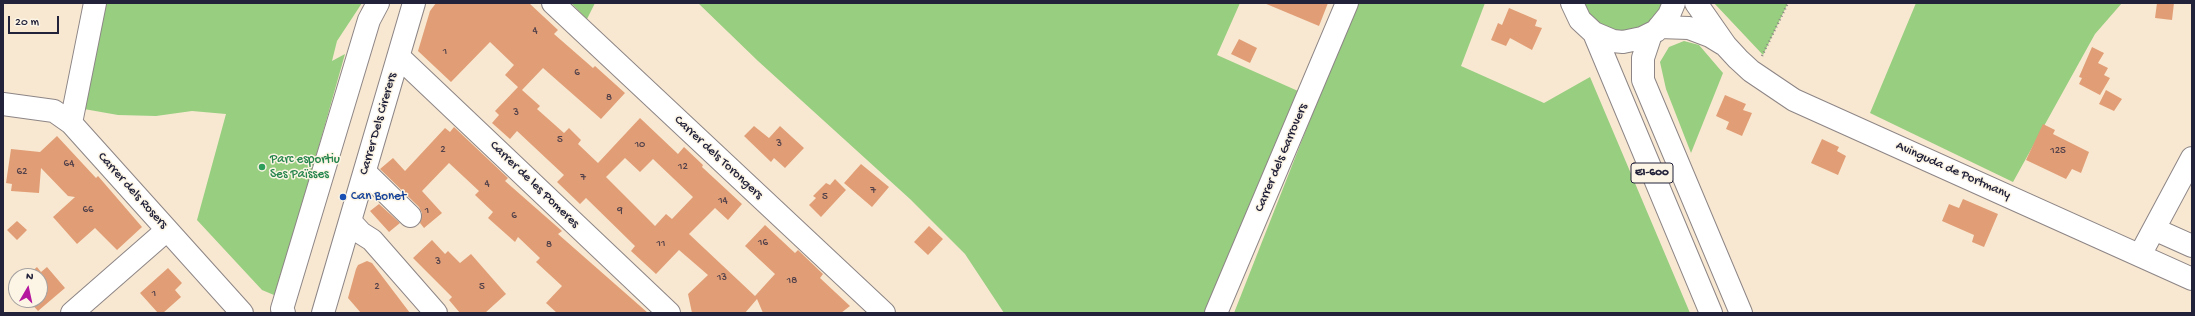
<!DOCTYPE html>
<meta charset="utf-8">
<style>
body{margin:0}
#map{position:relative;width:2195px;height:316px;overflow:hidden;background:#f8e8d1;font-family:"Gochi Hand",sans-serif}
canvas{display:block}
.frame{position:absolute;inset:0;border:4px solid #22223b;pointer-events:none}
.north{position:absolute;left:8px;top:268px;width:40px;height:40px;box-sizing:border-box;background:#fcf5e5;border:1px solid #a5a1a1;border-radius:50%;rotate:9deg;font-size:11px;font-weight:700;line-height:16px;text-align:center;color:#22223b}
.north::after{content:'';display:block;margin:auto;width:14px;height:18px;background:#b5179e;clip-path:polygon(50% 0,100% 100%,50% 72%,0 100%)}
.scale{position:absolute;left:8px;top:16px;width:51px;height:18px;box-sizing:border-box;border:2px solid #22223b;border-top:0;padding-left:5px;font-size:12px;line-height:14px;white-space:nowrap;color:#22223b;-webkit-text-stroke:3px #fcf5e5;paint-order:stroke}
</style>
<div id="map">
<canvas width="2195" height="316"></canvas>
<div class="frame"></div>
<div class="north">N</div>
<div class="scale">20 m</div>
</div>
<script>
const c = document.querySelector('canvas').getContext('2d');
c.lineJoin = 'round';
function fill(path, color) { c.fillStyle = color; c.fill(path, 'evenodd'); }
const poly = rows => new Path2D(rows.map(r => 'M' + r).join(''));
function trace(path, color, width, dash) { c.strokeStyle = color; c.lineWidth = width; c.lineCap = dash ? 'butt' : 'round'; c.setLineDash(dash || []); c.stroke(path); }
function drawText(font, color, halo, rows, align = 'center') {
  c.font = font + ' "Gochi Hand",sans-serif'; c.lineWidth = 3; c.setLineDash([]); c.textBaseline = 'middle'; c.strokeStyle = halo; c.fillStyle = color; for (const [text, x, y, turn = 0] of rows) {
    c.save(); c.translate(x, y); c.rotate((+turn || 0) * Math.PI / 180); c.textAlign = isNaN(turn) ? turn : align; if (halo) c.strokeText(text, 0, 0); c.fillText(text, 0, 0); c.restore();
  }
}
fill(poly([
 [90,3,362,3,337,41,332,61,345,54,279,287,274,295,262,290,197,220,226,114,192,111,156,116,118,115,67,106],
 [571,3,595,3,587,19],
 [698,3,1240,3,1217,55,1298,91,1205,313,1004,313,965,254,910,199,758,61],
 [1356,3,1485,3,1461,66,1544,103,1590,77,1690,313,1234,313],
 [1585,3,1667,3,1651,25,1624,33,1610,30,1598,23,1588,12],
 [1714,3,1788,3,1763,55],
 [1916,3,2122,3,2095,34,2013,182,1870,113],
 [1684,41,1699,45,1723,73,1691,153,1666,89,1660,62,1669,47]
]), '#97ce80');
fill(poly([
 [436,3,529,3,558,30,554,34,593,68,595,66,625,93,601,119,543,68,522,90,540,106,537,109,564,133,569,128,581,140,578,144,598,163,640,118,678,154,684,147,703,165,702,167,742,204,728,220,715,208,689,234,755,296,775,274,745,246,765,225,795,253,798,250,823,274,820,278,850,306,841,313,763,313,757,299,745,313,692,313,688,294,708,275,679,250,656,274,631,251,635,246,586,198,580,204,557,182,564,175,517,131,510,139,492,123,499,115,495,111,518,87,505,75,514,65,490,42,451,82,418,51,430,11],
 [625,158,640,172,653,159,693,197,672,219,666,214,655,226,606,177],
 [1264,3,1328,3,1319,26],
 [2157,3,2174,3,2172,20,2155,18],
 [1509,8,1537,20,1535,26,1542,28,1532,50,1510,38,1506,46,1491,40,1498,23,1502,25],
 [1239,39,1257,48,1250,63,1231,54],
 [2092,47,2104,53,2098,63,2108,68,2104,75,2110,78,2100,95,2079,84,2082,78,2079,77],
 [2106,90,2122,99,2114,111,2099,104],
 [1725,95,1746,104,1743,110,1752,113,1742,136,1726,129,1729,122,1716,116],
 [2043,124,2055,130,2053,134,2089,152,2081,173,2072,169,2066,179,2026,160],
 [754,126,769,138,780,126,804,148,785,168,774,158,771,162,744,136],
 [454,127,508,178,505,181,562,231,558,234,648,313,557,313,546,303,562,286,536,262,540,258,518,237,515,242,488,218,493,212,475,195,479,191,449,163,422,191,442,213,424,228,420,223,422,213,419,207,380,169,393,158,405,171,445,128,450,132],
 [57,136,96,178,98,176,142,227,117,250,95,228,77,244,53,217,75,197,68,196,41,168,39,193,11,191,12,184,6,183,11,149,40,152],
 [1822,139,1839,147,1837,151,1846,156,1838,175,1811,163],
 [861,164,889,187,872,207,844,183],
 [835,179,846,190,821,217,809,205,816,198,813,196,826,183,830,185],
 [1963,199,1998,214,1984,247,1972,242,1974,235,1942,221,1949,204,1959,208],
 [379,204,400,223,389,232,370,211],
 [17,221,27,230,17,240,7,230],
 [929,226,943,239,928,255,914,242],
 [432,240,445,254,448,251,460,263,471,254,506,294,485,313,460,313,449,300,452,297,413,258],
 [367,261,372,263,410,313,361,313,348,298,356,269,358,265],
 [37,267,41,272,47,267,65,288,38,311,28,300,40,300,40,276,27,276],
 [168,268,182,283,175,290,181,297,163,313,158,313,140,293]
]), '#e19e76');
const minor = poly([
 [553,3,884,313],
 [399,57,669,313],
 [3,104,54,111,71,123,242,313],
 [71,123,95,3],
 [365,172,410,216],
 [350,221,361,233,372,240,436,313],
 [2154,229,2192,246],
 [2140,255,2192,158],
 [72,313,167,230],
 [284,313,282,309,369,20,378,3],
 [323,313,414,3],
 [1216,313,1347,3]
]);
const major = poly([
 [1572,3,1580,20,1594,33,1613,41,1623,42,1642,38,1656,31,1669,15,1674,3],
 [1696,3,1726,46,1738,59,1751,71,1794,100,2192,279],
 [1659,27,1689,28,1710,36,1723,44],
 [1594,33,1711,313],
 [1651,34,1643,58,1643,80,1741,313]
]);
trace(minor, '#8d8586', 24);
trace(major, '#8d8586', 24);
trace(poly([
 [1762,56,1788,3]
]), '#8d8586', 2.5, [1, 3]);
trace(minor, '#fff', 22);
trace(major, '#fff', 22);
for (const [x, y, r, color] of [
 [262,167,4,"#2e9e5b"],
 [343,197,4,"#1a4fb4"]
]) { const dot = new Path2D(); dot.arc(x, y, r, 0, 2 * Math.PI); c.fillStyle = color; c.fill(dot); trace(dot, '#fcf5e5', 1.5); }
drawText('11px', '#52414a', null, [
 ["4",535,31],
 ["1",445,52],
 ["6",577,73],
 ["8",609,98],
 ["3",516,113],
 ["5",560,140],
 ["3",779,144],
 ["10",640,145],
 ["2",443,150],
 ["125",2058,151],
 ["64",69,164],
 ["12",683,167],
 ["62",22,172],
 ["7",583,178],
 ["4",487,184],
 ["7",873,191],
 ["5",825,197],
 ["14",723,201],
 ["66",88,210],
 ["1",427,211],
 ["9",620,211],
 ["6",514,216],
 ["16",763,243],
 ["11",661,244],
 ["8",549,245],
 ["3",438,262],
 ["13",722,278],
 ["18",792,281],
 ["2",377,287],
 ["5",482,287],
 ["1",154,294]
]);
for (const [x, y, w] of [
 [1652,173,42]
]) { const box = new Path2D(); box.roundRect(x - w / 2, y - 10, w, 20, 3); c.fillStyle = '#fcf5e5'; c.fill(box); trace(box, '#22223b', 1); }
drawText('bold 12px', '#22223b', null, [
 ["EI-600",1652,173]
]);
drawText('13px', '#22223b', '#fcf5e5', [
 ["Carrer Dels Cirerers",379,124,-74],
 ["Carrer dels Torongers",718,158,43],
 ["Carrer dels Garrovers",1282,158,-67],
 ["Avinguda de Portmany",1953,171,24],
 ["Carrer de les Pomeres",534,185,44],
 ["Carrer dels Rosers",132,191,48]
]);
drawText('13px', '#27864d', '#fcf5e5', [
 ["Parc esportiu",270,160],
 ["Ses Païsses",270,175]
], 'left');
drawText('13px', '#164399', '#fcf5e5', [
 ["Can Bonet",351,197]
], 'left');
</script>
